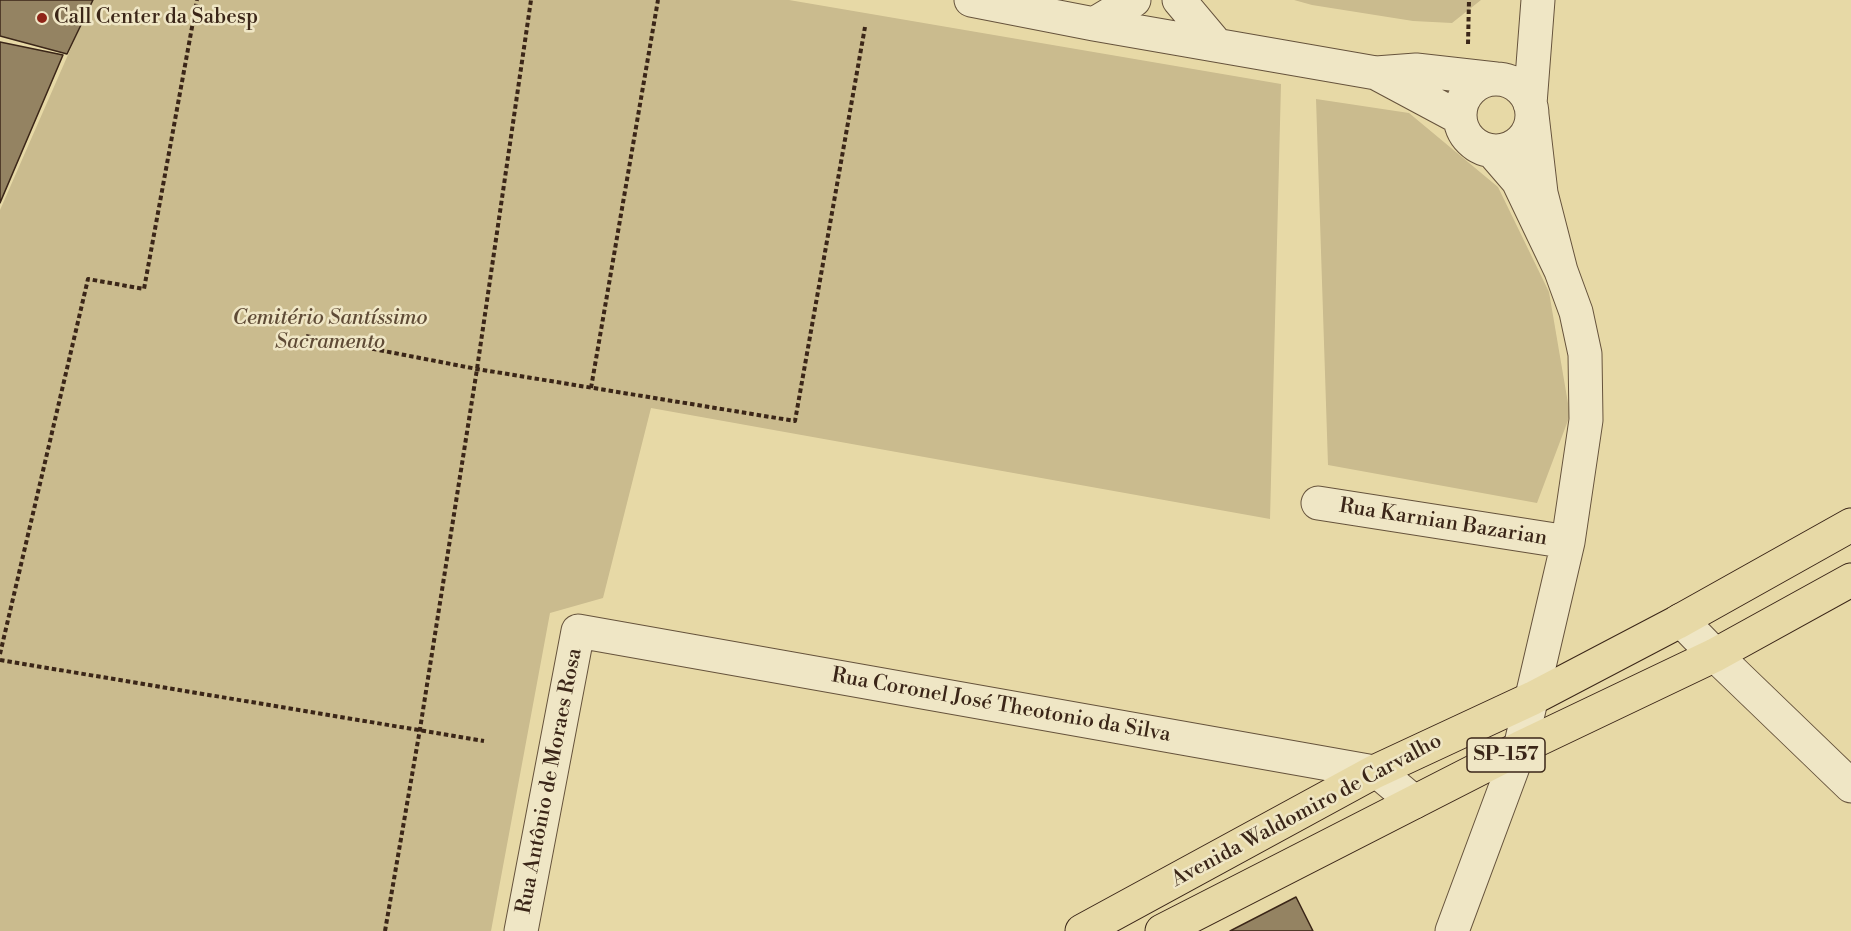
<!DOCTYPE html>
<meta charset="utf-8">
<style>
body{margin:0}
canvas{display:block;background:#e7d9a6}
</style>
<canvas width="1851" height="931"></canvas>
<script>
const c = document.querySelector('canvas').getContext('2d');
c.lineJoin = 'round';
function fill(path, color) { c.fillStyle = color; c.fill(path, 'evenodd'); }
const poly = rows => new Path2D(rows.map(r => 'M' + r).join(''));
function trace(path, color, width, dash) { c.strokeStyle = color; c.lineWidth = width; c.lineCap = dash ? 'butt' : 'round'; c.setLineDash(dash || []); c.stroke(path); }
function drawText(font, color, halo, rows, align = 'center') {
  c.font = font + ' "Libre Bodoni",serif'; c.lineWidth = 5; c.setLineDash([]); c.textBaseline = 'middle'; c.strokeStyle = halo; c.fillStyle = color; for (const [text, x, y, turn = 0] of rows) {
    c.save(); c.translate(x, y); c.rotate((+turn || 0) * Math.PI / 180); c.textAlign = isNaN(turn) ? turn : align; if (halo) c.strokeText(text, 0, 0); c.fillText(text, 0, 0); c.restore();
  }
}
fill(poly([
 [92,0,789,0,1281,84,1270,519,651,408,603,598,550,613,491,931,0,931,0,210],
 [1294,0,1481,0,1452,23,1413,21,1312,5],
 [1316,99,1409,113,1498,187,1549,292,1570,415,1537,503,1328,465]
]), '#cabb8e');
const building = poly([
 [0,0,93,0,67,54,0,36,0,0],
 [0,42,63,55,0,203,0,42],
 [1296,897,1313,931,1230,931,1296,897]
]);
fill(building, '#948362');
trace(building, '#3b2618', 1.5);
const minor = poly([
 [971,0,1094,24,1376,73],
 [1179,0,1216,44],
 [1094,24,1134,0],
 '1460 115a36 36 0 1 1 72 0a36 36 0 1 1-72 0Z',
 [1530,104,1538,0],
 [1460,118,1376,73,1416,70,1496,79],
 [1493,152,1518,181,1561,271,1541,193,1532,115],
 [1318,503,1568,542],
 [1681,620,1715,655,1851,786],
 [521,931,578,631,1374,772,1383,776,1414,802],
 [1452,931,1520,748,1568,542,1586,420,1585,354,1576,312,1561,271]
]);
const major = poly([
 [1082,931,1374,772,1533,698,1676,623,1851,525],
 [1162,931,1520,748,1715,655,1851,580]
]);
trace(minor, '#66533c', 35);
trace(major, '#3b2618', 35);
trace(poly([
 [1468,44,1469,0],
 [306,336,477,369,795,421,865,27],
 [591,388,658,0],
 [0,654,88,279,144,289,197,0],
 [0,660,484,741],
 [385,931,420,729,477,369,531,0]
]), '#3b2618', 4, [4.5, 3]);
trace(minor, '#efe6c5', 33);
trace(major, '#e7d9a6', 33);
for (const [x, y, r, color] of [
 [42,18,6,"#8f2418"]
]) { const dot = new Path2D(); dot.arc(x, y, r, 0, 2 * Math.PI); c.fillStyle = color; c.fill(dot); trace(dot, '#efe6c5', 2); }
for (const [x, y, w] of [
 [1506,755,78]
]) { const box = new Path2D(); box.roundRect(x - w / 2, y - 17, w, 34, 4.5); c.fillStyle = '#efe6c5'; c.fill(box); trace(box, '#3b2618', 1.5); }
drawText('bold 20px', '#3b2618', null, [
 ["SP-157",1506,755]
]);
drawText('21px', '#3b2618', '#efe6c5', [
 ["Call Center da Sabesp",54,18]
], 'left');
drawText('italic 21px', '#5f4b36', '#efe6c5', [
 ["Cemitério Santíssimo",330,319],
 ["Sacramento",330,343]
]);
drawText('21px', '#3b2618', '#efe6c5', [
 ["Rua Karnian Bazarian",1443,523,9],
 ["Rua Coronel José Theotonio da Silva",1001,706,10],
 ["Rua Antônio de Moraes Rosa",550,781,-79],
 ["Avenida Waldomiro de Carvalho",1307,811,-28]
]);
</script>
